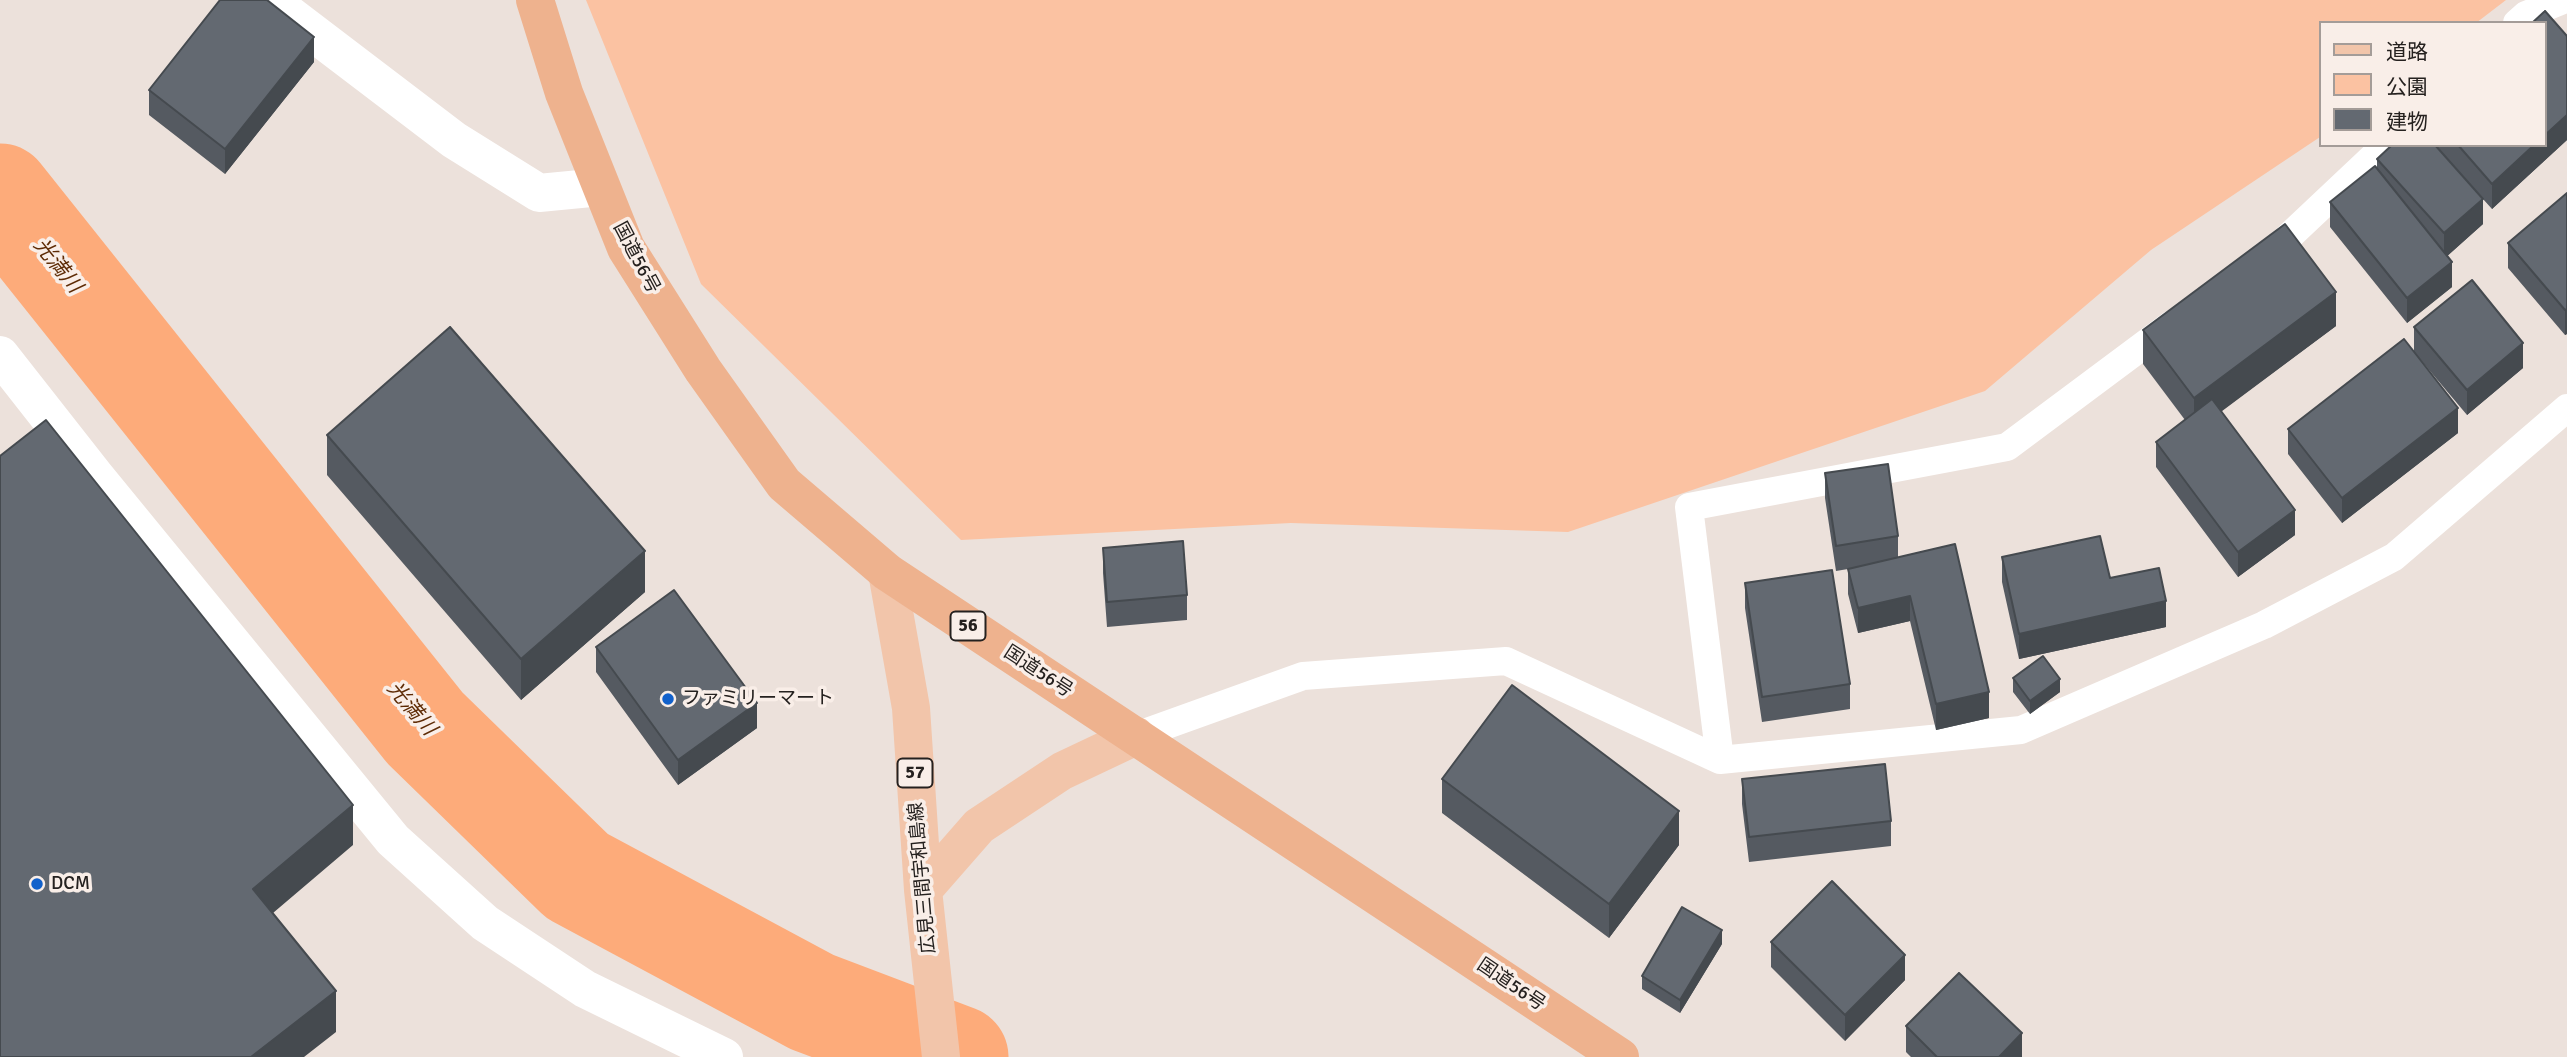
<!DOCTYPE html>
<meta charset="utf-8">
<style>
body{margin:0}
#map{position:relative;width:2567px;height:1057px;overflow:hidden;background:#ece1db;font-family:Signika,"Noto Sans JP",sans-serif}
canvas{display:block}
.legend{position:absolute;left:2319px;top:21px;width:228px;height:126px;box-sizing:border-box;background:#f9eee8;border:2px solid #a49c98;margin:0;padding:9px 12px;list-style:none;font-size:21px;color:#25211f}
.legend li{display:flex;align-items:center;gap:14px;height:35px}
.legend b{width:35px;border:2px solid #a49c98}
</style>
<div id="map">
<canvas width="2567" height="1057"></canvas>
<ul class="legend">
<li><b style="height:9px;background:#f2c5aa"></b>道路</li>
<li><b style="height:19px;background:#fbc2a2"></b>公園</li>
<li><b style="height:19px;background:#636971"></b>建物</li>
</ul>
</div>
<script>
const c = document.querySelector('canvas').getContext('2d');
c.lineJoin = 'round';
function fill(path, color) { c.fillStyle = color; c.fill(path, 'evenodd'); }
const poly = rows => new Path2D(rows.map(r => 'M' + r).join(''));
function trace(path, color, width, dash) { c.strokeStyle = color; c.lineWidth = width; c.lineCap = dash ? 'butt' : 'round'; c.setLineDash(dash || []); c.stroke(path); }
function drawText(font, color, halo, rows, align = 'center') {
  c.font = font + ' Signika,"Noto Sans JP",sans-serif'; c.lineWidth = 7; c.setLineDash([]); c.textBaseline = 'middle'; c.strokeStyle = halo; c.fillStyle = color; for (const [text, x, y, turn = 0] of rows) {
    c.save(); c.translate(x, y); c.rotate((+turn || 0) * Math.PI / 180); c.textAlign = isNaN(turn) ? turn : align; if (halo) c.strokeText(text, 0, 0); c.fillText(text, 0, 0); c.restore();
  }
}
fill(poly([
 [586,0,2506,0,2476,23,2320,23,2320,137,2151,250,1985,391,1568,532,1291,523,961,540,701,284]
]), '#fbc2a2');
trace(poly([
 [0,195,425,728,577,876,812,1002,957,1057]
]), '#fdab7a', 103);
trace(poly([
 [2517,23,2526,15,2563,0],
 [2264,256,2282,243,2386,145],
 [1136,736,1303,676,1506,661,1720,760,2021,730,2264,625,2394,557,2567,408],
 [1720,760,1689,507,2007,447,2172,324]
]), '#fff', 28);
trace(poly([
 [270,0,454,140,539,193,601,187],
 [0,355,95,476,393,840,485,923,585,989,724,1057]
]), '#fff', 38);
trace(poly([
 [887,572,911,708,923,890,941,1057],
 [923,890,979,826,1062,771,1136,736]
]), '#f2c5aa', 38);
trace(poly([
 [535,0,564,93,626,248,703,370,784,484,887,572,1620,1057]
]), '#eeb28e', 38);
fill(poly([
 [2567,36,2567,140,2492,209,2483,199,2483,224,2447,256,2452,287,2407,323,2330,227,2330,202,2377,169,2377,159,2392,145,2544,145],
 [314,62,225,174,149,115,149,90],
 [2567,193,2567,334,2565,335,2508,268,2508,243],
 [2336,326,2221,411,2295,535,2238,577,2156,467,2156,442,2185,420,2143,364,2143,330],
 [2414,327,2523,368,2467,415,2414,352],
 [2288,429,2458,433,2342,523,2288,454],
 [327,435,645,592,521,700,327,475],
 [1825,473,1898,536,1898,557,1989,718,1936,730,1910,621,1858,633,1848,594,1848,569,1836,571,1825,498],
 [1103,548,1187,595,1187,620,1107,627,1103,573],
 [2002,557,2110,578,2166,627,2019,659,2002,582],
 [1745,583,1850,684,1850,709,1762,722,1745,608],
 [596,647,757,728,678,785,596,672],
 [2013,678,2060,692,2030,714,2013,692],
 [1442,779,1679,845,1609,938,1442,813],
 [1742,779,1891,821,1891,846,1749,862,1742,804],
 [1771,942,1905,980,1845,1041,1771,967],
 [1722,944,1680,1013,1642,989,1642,976],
 [1906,1026,2022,1057,1911,1057,1906,1052]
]), '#555a61');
fill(poly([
 [314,37,314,62,225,174,225,149],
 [2567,115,2567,140,2492,209,2492,184,2534,145,2544,145,2544,136],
 [2483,199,2483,224,2444,259,2444,233],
 [2452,262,2452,287,2407,323,2407,298],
 [2336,292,2336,326,2194,432,2194,398],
 [2567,309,2567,334,2565,335,2565,310],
 [2523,343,2523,368,2467,415,2467,390],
 [2458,408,2458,433,2342,523,2342,498],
 [2295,510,2295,535,2238,577,2238,552],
 [645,551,645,592,521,700,521,659],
 [1910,596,1910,621,1858,633,1858,608],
 [2166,601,2166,627,2019,659,2019,634],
 [2060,679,2060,692,2030,714,2030,701],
 [1989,692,1989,718,1936,730,1936,704],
 [757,703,757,728,678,785,678,760],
 [353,805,353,845,253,930,253,889],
 [1679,811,1679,845,1609,938,1609,904],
 [1722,930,1722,944,1680,1013,1680,1000],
 [1905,955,1905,980,1845,1041,1845,1015],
 [336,991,336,1032,304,1057,251,1057],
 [2022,1033,2022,1057,1999,1057]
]), '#454a4f');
const building = poly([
 [220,0,267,0,314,37,225,149,149,90,220,0],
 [2545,11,2567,36,2567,115,2544,136,2544,23,2532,23,2545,11],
 [2392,145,2435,145,2483,199,2444,233,2377,159,2392,145],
 [2458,145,2534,145,2492,184,2458,145],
 [2375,166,2452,262,2407,298,2330,202,2375,166],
 [2567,193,2567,309,2565,310,2508,243,2567,193],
 [2285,224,2336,292,2194,398,2143,330,2285,224],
 [2472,280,2523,343,2467,390,2414,327,2472,280],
 [450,327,645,551,521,659,327,435,450,327],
 [2404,339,2458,408,2342,498,2288,429,2404,339],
 [2212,399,2295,510,2238,552,2156,442,2212,399],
 [46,420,353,805,253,889,336,991,251,1057,0,1057,0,456,46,420],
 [1888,464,1898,536,1836,546,1825,473,1888,464],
 [2100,536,2110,578,2159,568,2166,601,2019,634,2002,557,2100,536],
 [1183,541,1187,595,1107,602,1103,548,1183,541],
 [1955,544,1989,692,1936,704,1910,596,1858,608,1848,569,1955,544],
 [1832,570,1850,684,1762,697,1745,583,1832,570],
 [674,590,757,703,678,760,596,647,674,590],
 [2043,656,2060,679,2030,701,2013,678,2043,656],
 [1512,685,1679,811,1609,904,1442,779,1512,685],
 [1885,764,1891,821,1749,837,1742,779,1885,764],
 [1832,881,1905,955,1845,1015,1771,942,1832,881],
 [1682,907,1722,930,1680,1000,1642,976,1682,907],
 [1959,973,2022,1033,1999,1057,1937,1057,1906,1026,1959,973]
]);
fill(building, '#636971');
trace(building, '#454a4f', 2);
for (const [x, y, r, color] of [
 [668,699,7,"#1261cb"],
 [37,884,7,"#1261cb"]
]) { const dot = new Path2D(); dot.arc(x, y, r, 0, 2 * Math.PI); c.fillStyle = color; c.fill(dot); trace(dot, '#f9eee8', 2.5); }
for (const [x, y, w] of [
 [968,626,35],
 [915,773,35]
]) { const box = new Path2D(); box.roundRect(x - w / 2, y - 14.5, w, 29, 5); c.fillStyle = '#f9eee8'; c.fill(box); trace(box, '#25211f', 2); }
drawText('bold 18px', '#25211f', null, [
 ["56",968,626],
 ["57",915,773]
]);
drawText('19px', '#25211f', '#f9eee8', [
 ["国道56号",636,258,62],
 ["国道56号",1038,672,33],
 ["広見三間宇和島線",923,878,-95],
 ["国道56号",1511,985,34]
]);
drawText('19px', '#25211f', '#f9eee8', [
 ["ファミリーマート",682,699],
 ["DCM",51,884]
], 'left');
drawText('italic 21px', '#5e2b05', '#f9eee8', [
 ["光満川",57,266,51],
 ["光満川",411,709,50]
]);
</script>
